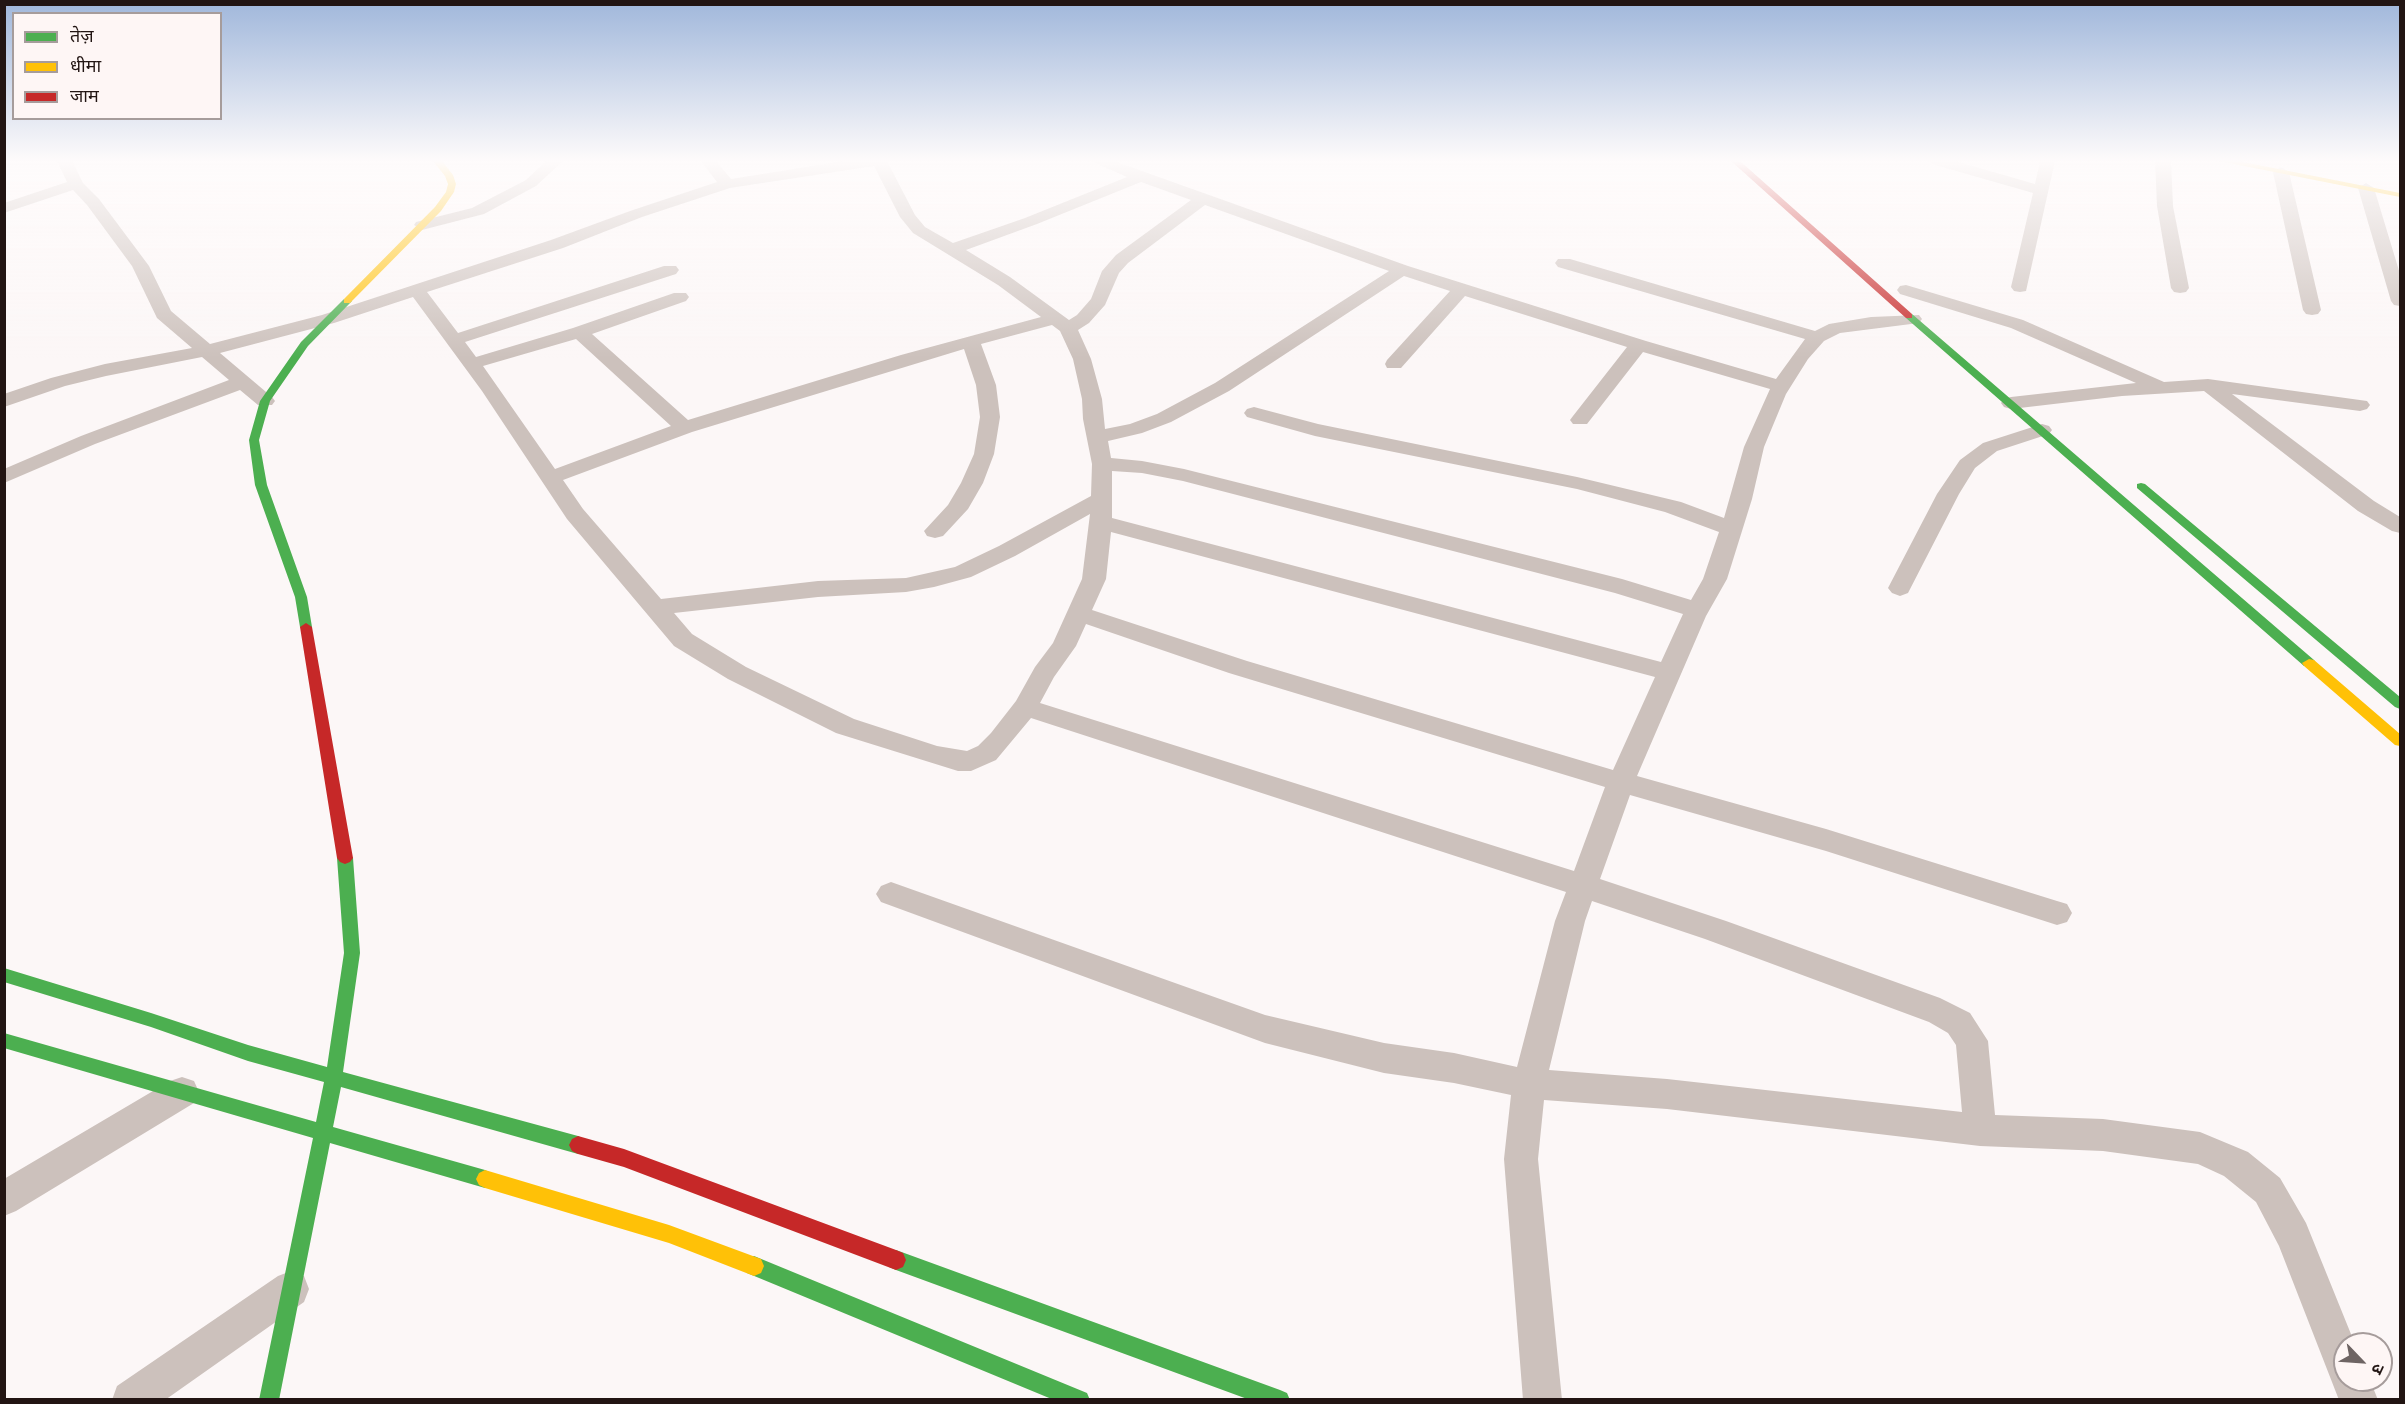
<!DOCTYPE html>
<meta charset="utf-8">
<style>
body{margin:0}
#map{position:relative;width:2405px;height:1404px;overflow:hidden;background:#fcf7f7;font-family:Montserrat,"Noto Sans Devanagari",sans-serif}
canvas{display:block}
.frame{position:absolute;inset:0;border:6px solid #221513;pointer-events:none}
.legend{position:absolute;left:12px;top:12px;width:210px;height:108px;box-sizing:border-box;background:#fef6f5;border:2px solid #a69c9b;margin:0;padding:8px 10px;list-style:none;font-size:18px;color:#221513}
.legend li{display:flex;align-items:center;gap:12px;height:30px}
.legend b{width:30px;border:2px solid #a69c9b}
.north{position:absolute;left:2333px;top:1332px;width:60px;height:60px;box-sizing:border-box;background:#fef6f5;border:2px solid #a69c9b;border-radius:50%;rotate:115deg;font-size:16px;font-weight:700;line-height:24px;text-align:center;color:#221513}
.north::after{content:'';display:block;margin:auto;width:21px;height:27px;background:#6e6463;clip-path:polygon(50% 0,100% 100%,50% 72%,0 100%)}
</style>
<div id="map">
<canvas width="2405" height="1404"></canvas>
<div class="frame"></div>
<ul class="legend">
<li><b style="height:8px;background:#4caf50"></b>तेज़</li>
<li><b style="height:8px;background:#ffc107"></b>धीमा</li>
<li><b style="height:8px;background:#c62828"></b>जाम</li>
</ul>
<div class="north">उ</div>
</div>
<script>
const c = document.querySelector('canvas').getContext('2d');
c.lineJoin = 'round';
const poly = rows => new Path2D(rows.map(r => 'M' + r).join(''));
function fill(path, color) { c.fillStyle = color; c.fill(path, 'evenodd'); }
fill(poly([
 [57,161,72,161,83,183,99,199,149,266,171,311,210,344,322,315,551,240,630,211,717,182,701,161,716,161,731,179,844,161,887,161,915,215,925,227,953,243,1025,218,1127,177,1091,161,1114,161,1408,266,1646,341,1776,379,1805,339,1558,267,1555,263,1558,259,1570,259,1815,331,1829,324,1871,317,1919,315,1922,319,1919,323,1840,333,1824,341,1808,359,1786,394,1764,447,1752,499,1727,579,1706,616,1637,776,1826,829,2057,901,2067,904,2072,913,2067,922,2057,925,1826,851,1630,795,1600,879,1726,921,1940,998,1970,1013,1988,1041,1995,1115,2103,1119,2200,1132,2248,1152,2280,1178,2306,1223,2355,1344,2345,1344,2345,1380,2370,1380,2378,1400,2339,1400,2279,1246,2256,1202,2224,1176,2198,1164,2103,1151,1980,1146,1667,1109,1544,1100,1538,1159,1562,1400,1523,1400,1504,1159,1511,1095,1454,1083,1384,1073,1265,1043,881,902,876,894,881,886,891,882,1265,1015,1384,1043,1454,1053,1517,1067,1555,921,1566,892,1031,718,996,760,971,771,958,771,836,733,728,679,674,646,567,519,482,391,413,297,334,323,220,353,272,397,275,401,272,405,258,405,240,390,95,444,4,483,4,469,81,436,229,380,202,357,106,376,65,386,4,407,4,394,51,378,105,364,192,348,157,318,132,266,87,205,73,190,4,213,4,203,67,182,57,161],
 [874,166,900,217,913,233,998,285,1041,317,901,355,688,420,592,334,686,301,689,297,686,293,674,293,573,328,476,357,465,342,676,274,679,270,676,266,664,266,458,333,427,292,563,248,642,217,730,188,874,166],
 [1141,182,1191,200,1116,255,1102,271,1091,299,1077,315,1069,320,1010,277,966,250,1037,224,1141,182],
 [1205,205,1389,271,1215,383,1157,414,1130,424,1105,429,1102,399,1091,359,1078,330,1089,323,1105,305,1119,273,1128,263,1205,205],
 [1404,276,1450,291,1387,360,1385,364,1387,368,1401,368,1465,296,1627,347,1573,416,1570,420,1573,424,1587,424,1643,352,1770,389,1744,447,1724,518,1681,502,1577,477,1318,424,1254,407,1247,409,1244,413,1247,417,1315,436,1577,489,1665,512,1719,532,1703,579,1691,600,1622,579,1184,469,1142,461,1111,458,1108,441,1142,433,1171,422,1229,391,1404,276],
 [1052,325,1060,331,1073,359,1082,399,1083,419,1092,464,1091,496,999,546,955,567,906,578,818,581,661,599,583,509,563,480,692,432,964,349,976,385,980,417,974,454,961,483,948,505,924,531,927,536,935,538,943,536,968,509,983,483,994,454,1000,417,996,385,981,344,1052,325],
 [576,339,671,426,555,469,483,366,576,339],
 [1112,471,1142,473,1183,481,1615,593,1683,614,1661,662,1112,518,1112,471],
 [1090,514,1082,579,1053,643,1035,667,1016,701,991,733,978,746,967,751,937,746,854,719,746,667,692,634,674,613,818,597,906,592,934,587,971,577,1015,556,1090,514],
 [1111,532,1655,677,1613,770,1247,661,1092,610,1106,579,1111,532],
 [1086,624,1229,673,1605,787,1574,871,1040,703,1054,677,1076,646,1086,624],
 [1592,901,1705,939,1929,1022,1948,1033,1956,1045,1962,1112,1667,1079,1549,1070,1585,921,1592,901],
 [546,161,563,161,536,186,484,214,422,230,414,225,416,222,472,208,526,180,546,161],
 [1930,161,1955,161,2035,184,2040,161,2055,161,2026,291,2020,292,2014,291,2011,287,2033,193,1932,164,1930,161],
 [2155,161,2171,161,2173,206,2189,288,2186,292,2180,293,2174,292,2171,288,2157,206,2155,161],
 [2281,167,2289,172,2321,310,2318,314,2312,315,2306,314,2303,310,2273,172,2281,167],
 [2366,183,2374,188,2400,274,2400,306,2394,305,2391,301,2358,188,2366,183],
 [1906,285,2023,320,2164,382,2208,379,2367,401,2370,405,2367,409,2360,411,2232,394,2374,501,2400,517,2400,533,2392,531,2358,511,2204,391,2122,396,2011,409,2004,407,2001,403,2004,399,2011,397,2136,383,2011,328,1900,294,1897,290,1900,286,1906,285],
 [2042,424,2049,426,2052,430,2049,434,1997,451,1975,468,1959,494,1908,593,1900,596,1892,593,1888,588,1937,494,1960,460,1983,443,2042,424],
 [182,1077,194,1081,199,1092,194,1103,16,1211,4,1216,4,1179,170,1081,182,1077],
 [291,1271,304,1276,309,1289,304,1302,165,1400,112,1400,117,1386,278,1276,291,1271]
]), '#ccc1bc');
fill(poly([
 [344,299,352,301,308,346,270,401,259,440,267,485,307,597,312,627,306,631,300,627,295,597,255,485,249,440,260,401,301,342,344,299],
 [1906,314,1912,314,2314,660,2316,663,2314,666,2304,666,1906,318,1906,314],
 [2141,483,2145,484,2400,697,2400,709,2395,707,2137,488,2137,484,2141,483],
 [345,852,350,854,353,858,360,953,343,1072,578,1136,584,1139,587,1145,584,1151,578,1154,341,1087,333,1127,485,1170,491,1173,494,1179,491,1185,485,1188,330,1143,279,1400,259,1400,313,1138,4,1048,4,1033,316,1122,324,1082,248,1061,151,1027,4,982,4,968,151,1013,248,1045,327,1067,344,953,337,858,340,854,345,852],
 [896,1250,1280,1390,1287,1393,1290,1400,1250,1400,896,1270,889,1267,886,1260,889,1253,896,1250],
 [754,1256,1087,1393,1090,1400,1054,1400,747,1273,744,1266,747,1259,754,1256]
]), '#4caf50');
fill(poly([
 [433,161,442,161,453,175,456,184,454,192,441,211,350,303,344,303,344,299,435,207,446,192,448,184,445,176,433,161],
 [2219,161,2238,161,2400,193,2400,197,2219,161],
 [2309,659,2314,660,2400,734,2400,746,2395,745,2304,666,2302,663,2309,659],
 [485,1170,669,1225,761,1259,764,1266,761,1273,754,1276,669,1243,485,1188,479,1185,476,1179,479,1173,485,1170]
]), '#ffc107');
fill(poly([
 [1731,161,1740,161,1912,314,1912,318,1906,318,1731,161],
 [306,623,312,627,353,858,350,862,345,864,340,862,337,858,300,627,306,623],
 [578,1136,624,1149,896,1250,903,1253,906,1260,903,1267,896,1270,624,1167,578,1154,572,1151,569,1145,572,1139,578,1136]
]), '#c62828');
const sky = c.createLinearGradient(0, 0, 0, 358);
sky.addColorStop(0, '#a0b7db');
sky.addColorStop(0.45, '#fefbfb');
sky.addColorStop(1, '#fefbfb00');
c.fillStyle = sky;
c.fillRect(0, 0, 2405, 358);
</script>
